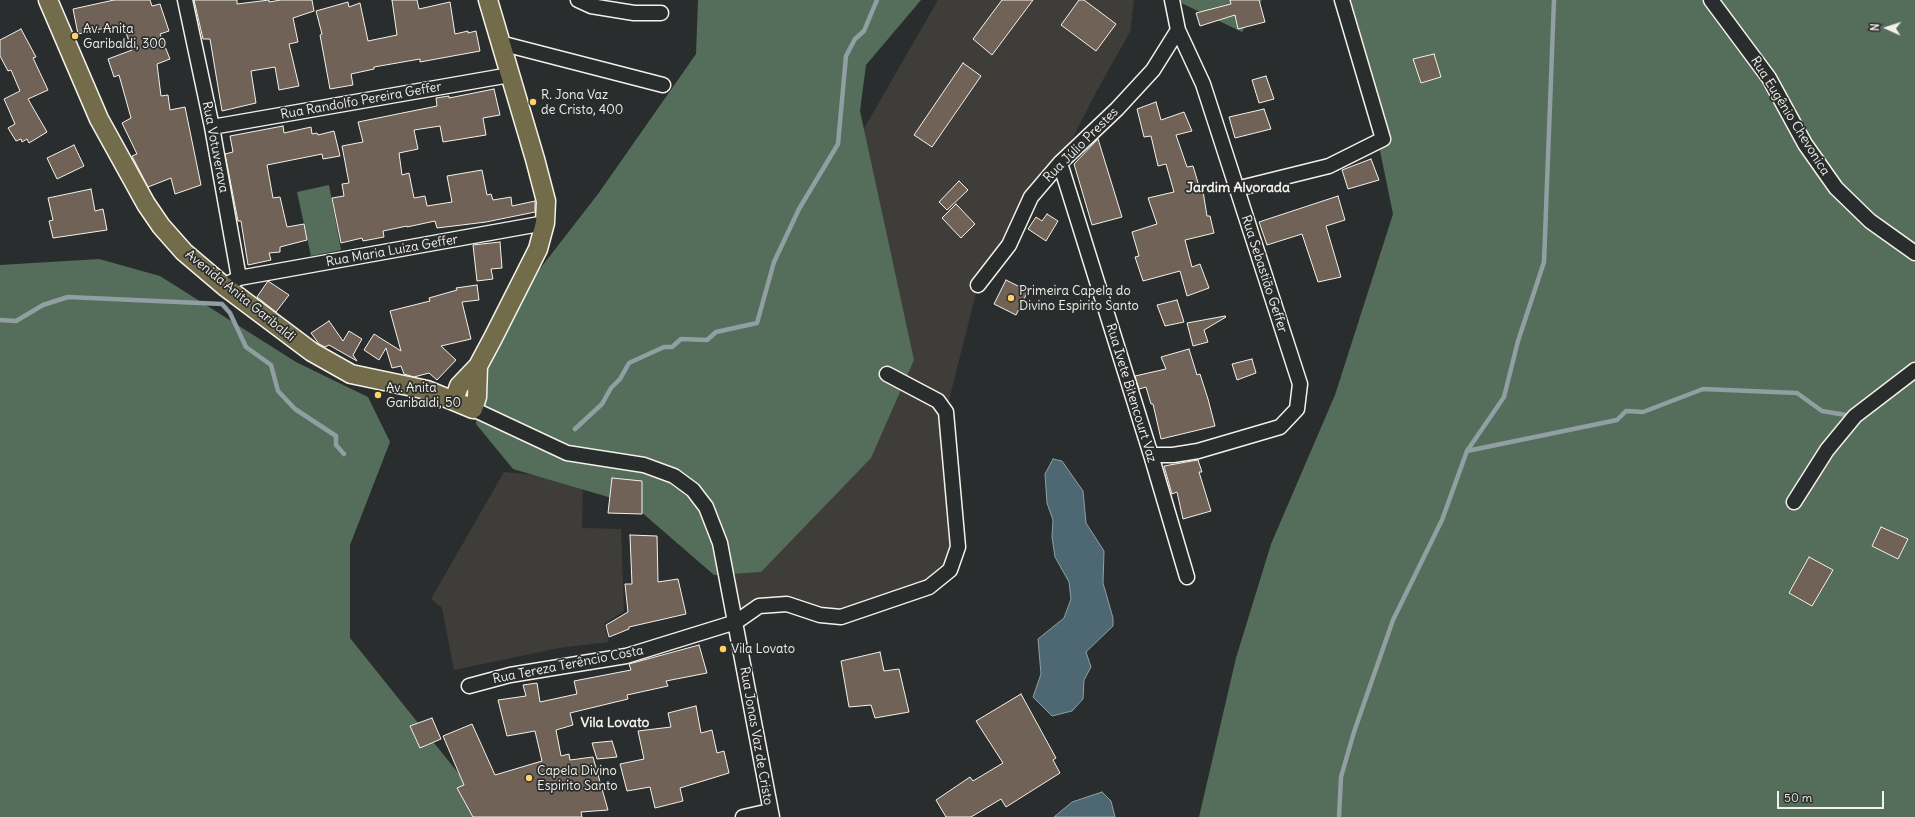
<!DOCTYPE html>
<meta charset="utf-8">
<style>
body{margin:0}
#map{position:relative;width:1915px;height:817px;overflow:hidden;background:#2a2d2e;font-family:Delius,sans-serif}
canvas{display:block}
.north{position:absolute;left:1867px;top:8px;width:40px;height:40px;-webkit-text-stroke:3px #2a2d2e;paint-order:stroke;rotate:273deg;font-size:11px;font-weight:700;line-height:16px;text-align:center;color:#f4f1e8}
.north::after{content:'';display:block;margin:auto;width:14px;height:18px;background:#f4f1e8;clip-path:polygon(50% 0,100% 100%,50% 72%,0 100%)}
.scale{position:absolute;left:1777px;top:791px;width:107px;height:18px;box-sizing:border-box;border:2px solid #f4f1e8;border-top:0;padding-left:5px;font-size:12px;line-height:14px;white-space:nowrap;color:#f4f1e8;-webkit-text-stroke:3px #2a2d2e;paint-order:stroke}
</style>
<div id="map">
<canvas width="1915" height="817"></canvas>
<div class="north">N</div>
<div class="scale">50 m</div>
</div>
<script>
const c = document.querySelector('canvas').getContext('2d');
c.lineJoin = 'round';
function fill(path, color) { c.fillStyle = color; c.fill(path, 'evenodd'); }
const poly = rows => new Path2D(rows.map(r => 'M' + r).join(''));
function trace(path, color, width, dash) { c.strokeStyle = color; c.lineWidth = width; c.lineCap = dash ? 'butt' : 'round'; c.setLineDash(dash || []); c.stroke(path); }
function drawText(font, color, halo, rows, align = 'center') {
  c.font = font + ' Delius,sans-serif'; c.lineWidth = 3.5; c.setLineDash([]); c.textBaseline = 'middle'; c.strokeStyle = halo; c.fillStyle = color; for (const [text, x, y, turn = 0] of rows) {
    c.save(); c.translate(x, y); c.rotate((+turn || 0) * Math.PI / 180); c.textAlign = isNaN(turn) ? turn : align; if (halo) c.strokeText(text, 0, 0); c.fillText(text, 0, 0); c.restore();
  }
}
fill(poly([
 [938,0,1134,0,1130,32,1095,94,1060,163,978,285,946,412,958,547,929,587,841,617,759,606,736,622,693,490,771,290],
 [504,472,583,480,582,528,621,529,624,611,604,624,609,642,559,648,454,670,442,608,431,599]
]), '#3f3d3a');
fill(poly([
 [698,0,921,0,866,65,860,111,914,360,871,458,761,572,714,575,632,504,513,469,476,424,483,342,598,194,696,54],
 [1175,0,1262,0,1242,32],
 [1342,0,1915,0,1915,817,1199,817,1236,658,1271,544,1335,395,1393,214,1353,19],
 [329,185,341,250,311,256,297,192],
 [99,259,160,276,296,362,368,397,390,442,350,545,350,638,459,774,484,817,0,817,0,265]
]), '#556d5b');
const water = poly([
 [1053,459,1062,461,1083,491,1086,523,1104,551,1103,583,1113,618,1113,626,1086,652,1091,667,1084,680,1083,699,1072,711,1052,716,1033,697,1041,674,1038,639,1064,618,1071,599,1069,582,1055,557,1052,537,1053,520,1047,503,1045,474,1053,459],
 [1102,792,1111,801,1115,817,1054,817,1072,802,1102,792]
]);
fill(water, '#4e6873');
trace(water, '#909fa2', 1);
trace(poly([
 [0,320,16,321,43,305,68,297,222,304,230,313,246,347,271,365,278,391,295,409,336,436,336,445,344,454],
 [575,429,602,404,611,388,620,379,629,363,664,347,672,347,681,339,707,340,716,332,757,323,774,262,799,209,838,144,846,56,855,39,864,31,877,0],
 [1467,451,1617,420,1626,411,1643,412,1703,389,1797,393,1822,411,1852,416],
 [1339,817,1341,777,1354,732,1393,620,1442,520,1467,451,1504,397,1518,341,1544,262,1554,0]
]), '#909fa2', 4.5);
const building = poly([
 [114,0,150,0,152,6,160,4,169,31,160,34,170,59,157,64,161,96,168,95,170,110,185,107,201,185,175,194,171,178,148,187,132,156,137,154,122,123,131,118,119,75,114,77,108,59,132,50,123,24,78,34,73,9,114,0],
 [194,0,237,0,237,4,269,0,269,2,281,0,312,0,314,11,293,18,298,42,289,44,299,86,279,90,275,67,251,71,256,103,222,111,210,39,203,39,194,0],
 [392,0,417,0,419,9,450,2,455,34,468,31,468,33,476,31,480,51,420,62,420,59,374,67,374,69,351,74,353,85,330,89,320,35,322,34,316,11,348,2,349,7,360,3,368,41,397,35,392,0],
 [1002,0,1033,0,992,55,973,39,1002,0],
 [1079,0,1084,0,1116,24,1096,51,1061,25,1079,0],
 [1230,0,1259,0,1265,22,1238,29,1235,15,1200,26,1196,13,1231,4,1230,0],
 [21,29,36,57,33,58,48,90,28,99,47,132,29,143,27,139,22,142,21,139,16,141,8,128,15,124,4,99,20,91,11,70,8,71,0,56,0,40,21,29],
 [1434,54,1441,77,1421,83,1413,59,1434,54],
 [963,63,981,76,932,147,914,135,963,63],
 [1266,76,1274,99,1259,103,1252,80,1266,76],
 [494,89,500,115,483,118,486,135,443,142,440,126,414,130,418,149,399,153,402,175,409,173,414,198,425,196,427,206,452,202,447,176,482,170,487,195,491,194,493,200,511,197,512,206,535,201,535,212,486,222,437,228,435,221,407,227,407,226,383,231,384,237,363,241,362,238,341,243,332,198,344,196,342,184,349,183,342,146,363,142,358,122,437,106,436,98,449,96,449,98,494,89],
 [1156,102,1161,120,1184,112,1192,131,1176,135,1187,167,1193,166,1199,186,1202,185,1207,216,1210,216,1214,233,1185,240,1192,267,1200,264,1209,288,1187,296,1180,271,1143,281,1135,257,1139,256,1132,232,1157,224,1148,198,1174,192,1166,164,1158,166,1151,136,1144,137,1137,109,1156,102],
 [1264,109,1271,129,1235,138,1229,117,1264,109],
 [283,126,284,133,311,127,312,134,317,133,318,135,334,131,340,156,323,159,322,154,267,165,273,198,280,197,287,227,304,224,307,240,280,247,280,252,269,253,271,260,248,265,241,221,238,221,225,154,233,152,230,136,283,126],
 [1098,139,1122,217,1092,225,1074,164,1098,139],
 [74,145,84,166,57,179,47,158,74,145],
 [1371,159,1379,180,1348,189,1342,170,1371,159],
 [959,181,968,190,947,210,939,202,959,181],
 [91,189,95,211,103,209,107,230,53,238,49,221,53,220,48,198,91,189],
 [1338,196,1345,220,1326,226,1341,277,1318,282,1302,234,1267,245,1259,222,1338,196],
 [956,204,975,224,961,238,942,218,956,204],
 [1047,214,1058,221,1046,241,1028,229,1036,217,1042,221,1047,214],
 [500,242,502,268,491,269,493,279,477,281,473,245,500,242],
 [1006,280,1028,291,1016,315,994,304,1006,280],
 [268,281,289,295,276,312,257,297,268,281],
 [477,285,479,300,462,302,471,339,441,346,456,360,437,380,429,373,414,377,404,374,401,366,392,368,386,348,379,360,364,350,374,334,401,351,390,311,430,301,429,298,457,290,456,288,477,285],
 [1177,300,1184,322,1165,326,1157,305,1177,300],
 [1225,316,1226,317,1204,330,1208,342,1193,346,1187,323,1225,316],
 [329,321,343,341,349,331,362,339,353,355,357,361,329,345,325,347,319,344,311,333,329,321],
 [1189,349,1197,375,1200,374,1208,399,1215,426,1161,439,1153,404,1151,404,1146,387,1139,389,1135,376,1166,369,1161,357,1189,349],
 [1252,359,1256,373,1237,380,1232,364,1252,359],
 [1198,460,1202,472,1199,472,1211,511,1183,519,1177,492,1172,494,1164,466,1198,460],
 [612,478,642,481,642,514,608,513,612,478],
 [1881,527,1908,539,1898,559,1872,546,1881,527],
 [630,535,657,536,658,582,678,579,686,614,629,627,629,629,609,637,606,625,628,612,625,584,632,584,630,535],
 [1809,557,1833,570,1812,606,1789,593,1809,557],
 [699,645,707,673,666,681,668,686,627,695,628,699,570,713,573,725,556,730,561,756,569,754,570,760,593,757,608,810,581,812,582,817,473,817,457,788,464,785,443,736,472,724,495,775,542,761,535,731,507,736,498,700,526,696,523,685,537,683,540,702,577,694,574,681,631,670,629,664,699,645],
 [880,652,884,671,899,669,909,712,875,718,871,705,849,707,841,661,880,652],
 [1021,694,1056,758,1053,760,1060,773,1006,807,1001,799,971,817,946,817,936,800,970,777,973,781,1003,763,976,721,1021,694],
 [696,706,701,733,712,730,717,753,724,751,729,773,680,788,683,801,655,808,650,787,627,791,620,764,644,759,638,731,671,727,668,713,696,706],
 [432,718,441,739,420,748,410,726,432,718],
 [612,741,617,757,597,759,592,743,612,741]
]);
fill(building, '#706257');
trace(building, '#f4f1e8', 1);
const minor = poly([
 [185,0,212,127,239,278],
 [578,0,591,6,634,13,661,13],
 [1711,0,1769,78,1805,144,1836,188,1870,221,1915,253],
 [500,43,663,85],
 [212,127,510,75],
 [1060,163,1151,455,1187,577],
 [1236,189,1329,166,1383,139,1342,0],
 [978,285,1009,245,1031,197,1060,163,1117,109,1153,70,1178,30],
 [224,286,239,278,545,223],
 [473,409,567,453,644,465,674,476,693,490,706,507,720,543,772,817],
 [1151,455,1173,455,1198,451,1280,427,1297,409,1300,384,1203,84,1178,30,1172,0],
 [1794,502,1827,450,1855,416,1915,370],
 [469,686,510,675,626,656,736,622,759,606,787,604,820,615,841,617,929,587,950,570,958,547,946,412,938,401,887,374],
 [743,817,770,811]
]);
const major = poly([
 [48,0,99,119,146,204,161,226,184,252,224,286,312,352,351,374,427,390,473,409,477,397,478,366],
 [454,400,459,386,478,366,493,338,538,249,545,223,546,201,535,159,488,0]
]);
trace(minor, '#f4f1e8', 17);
trace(major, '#f4f1e8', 21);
trace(minor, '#2a2d2e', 14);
trace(major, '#736c4b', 18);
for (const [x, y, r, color] of [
 [75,36,4,"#ffd166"],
 [533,102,4,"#ffd166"],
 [1011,298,4,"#ffd166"],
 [378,395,4,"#ffd166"],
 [723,649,4,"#ffd166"],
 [529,778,4,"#ffd166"]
]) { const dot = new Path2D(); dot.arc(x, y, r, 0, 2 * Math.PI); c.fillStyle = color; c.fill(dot); trace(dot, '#2a2d2e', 1.5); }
drawText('13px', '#f4f1e8', '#2a2d2e', [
 ["Av. Anita",83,29],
 ["Garibaldi, 300",83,44],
 ["R. Jona Vaz",541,95],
 ["de Cristo, 400",541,110],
 ["Primeira Capela do",1019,291],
 ["Divino Espirito Santo",1019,306],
 ["Av. Anita",386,388],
 ["Garibaldi, 50",386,403],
 ["Vila Lovato",731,649],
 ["Capela Divino",537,771],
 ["Espirito Santo",537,786]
], 'left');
drawText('13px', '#f4f1e8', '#2a2d2e', [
 ["Rua Randolfo Pereira Geffer",361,101,-10],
 ["Rua Eugênio Chevonica",1790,116,58],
 ["Rua Júlio Prestes",1081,145,-45],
 ["Rua Votuverava",215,147,79],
 ["Rua Maria Luiza Geffer",392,251,-10],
 ["Rua Sebastião Geffer",1264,274,72],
 ["Avenida Anita Garibaldi",240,296,39],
 ["Rua Ivete Bitencourt Vaz",1131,393,73],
 ["Rua Tereza Terêncio Costa",568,665,-11],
 ["Rua Jonas Vaz de Cristo",756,736,80]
]);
drawText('bold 14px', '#f4f1e8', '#2a2d2e', [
 ["Jardim Alvorada",1238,188],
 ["Vila Lovato",615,723]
]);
</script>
